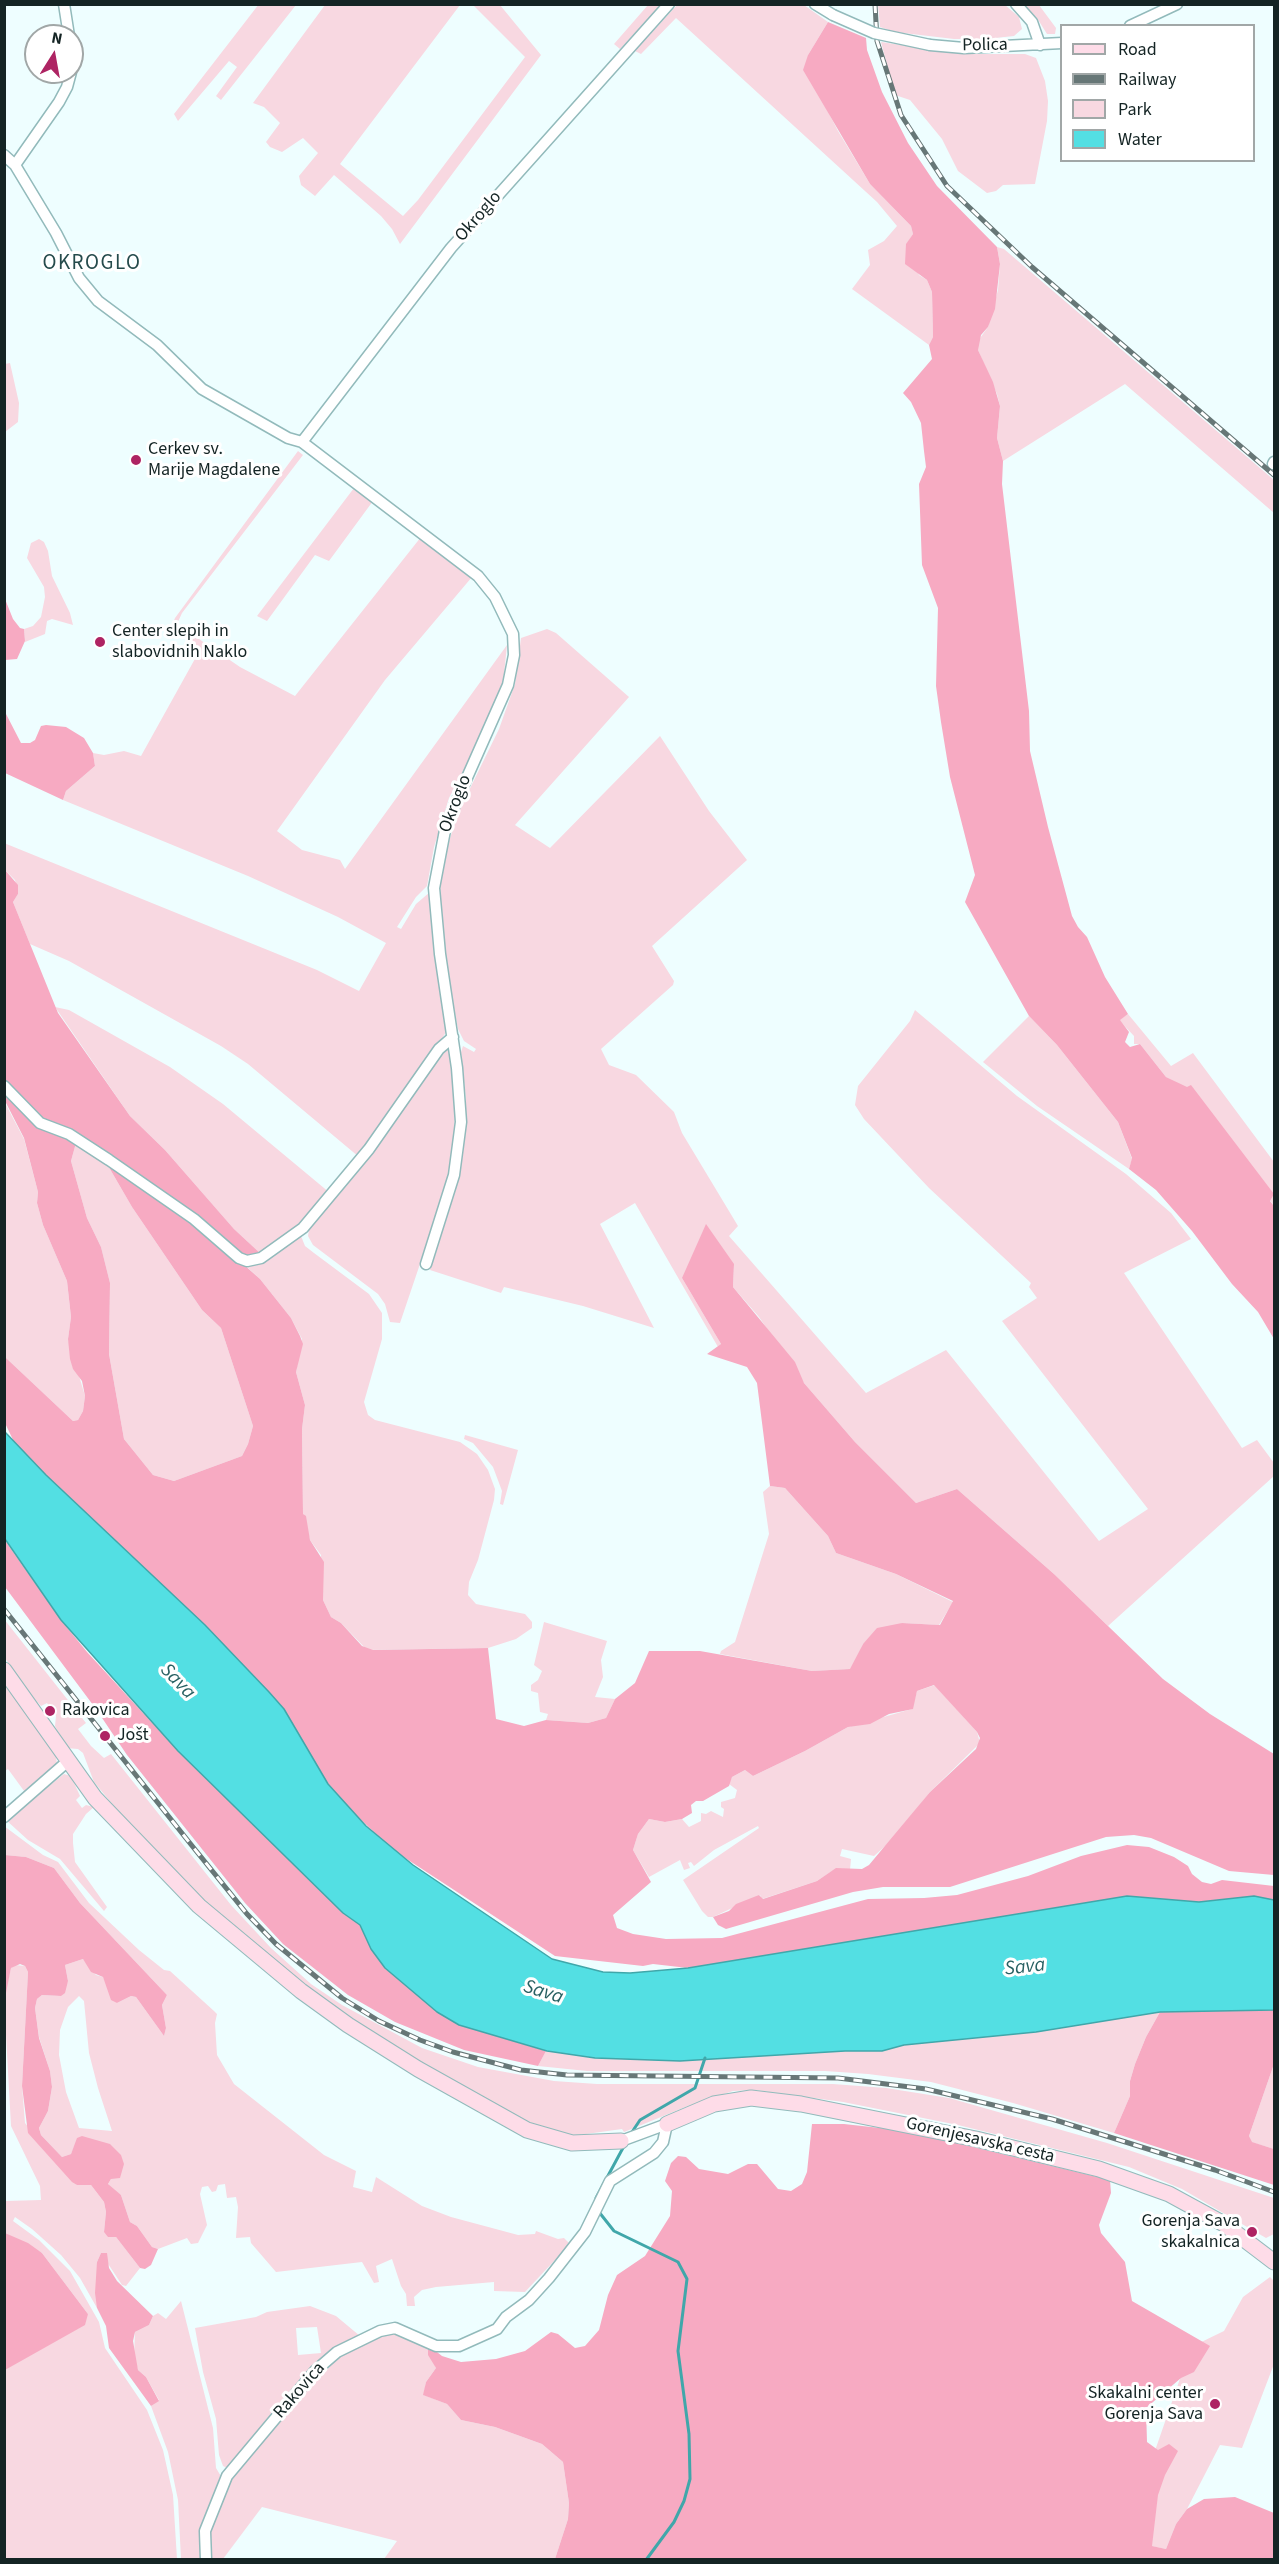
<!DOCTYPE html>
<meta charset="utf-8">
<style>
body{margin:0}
#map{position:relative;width:1279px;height:2564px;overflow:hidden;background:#eefeff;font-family:"Source Sans 3",sans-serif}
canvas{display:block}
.frame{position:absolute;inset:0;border:6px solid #142424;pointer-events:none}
.legend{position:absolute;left:1060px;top:24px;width:195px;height:138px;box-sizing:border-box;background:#fff;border:2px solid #a1a7a7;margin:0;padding:8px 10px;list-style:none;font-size:18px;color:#142424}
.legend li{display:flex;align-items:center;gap:12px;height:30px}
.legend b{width:30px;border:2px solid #a1a7a7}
.north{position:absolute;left:24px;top:24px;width:60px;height:60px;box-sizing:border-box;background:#fff;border:2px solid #a1a7a7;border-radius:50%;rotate:11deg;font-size:16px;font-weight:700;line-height:24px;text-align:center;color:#142424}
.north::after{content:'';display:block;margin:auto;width:21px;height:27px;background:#ae2463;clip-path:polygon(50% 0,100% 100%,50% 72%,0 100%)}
</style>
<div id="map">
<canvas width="1279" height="2564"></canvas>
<div class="frame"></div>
<ul class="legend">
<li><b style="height:8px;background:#fedce8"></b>Road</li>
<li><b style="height:8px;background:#677777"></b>Railway</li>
<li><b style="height:16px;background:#f8d8e1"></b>Park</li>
<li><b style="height:16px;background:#53dfe3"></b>Water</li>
</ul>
<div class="north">N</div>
</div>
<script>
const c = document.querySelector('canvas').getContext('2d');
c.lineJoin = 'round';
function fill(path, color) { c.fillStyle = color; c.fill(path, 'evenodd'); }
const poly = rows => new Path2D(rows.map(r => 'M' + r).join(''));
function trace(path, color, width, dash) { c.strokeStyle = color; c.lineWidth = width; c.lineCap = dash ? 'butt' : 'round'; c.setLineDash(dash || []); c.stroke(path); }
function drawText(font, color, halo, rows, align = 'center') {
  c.font = font + ' "Source Sans 3",sans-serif'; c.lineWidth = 6; c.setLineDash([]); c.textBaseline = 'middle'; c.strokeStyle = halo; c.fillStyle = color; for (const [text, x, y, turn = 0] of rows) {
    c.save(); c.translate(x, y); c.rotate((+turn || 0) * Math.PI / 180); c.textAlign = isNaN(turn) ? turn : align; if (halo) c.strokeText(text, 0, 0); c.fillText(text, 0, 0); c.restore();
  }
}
fill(poly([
 [259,4,296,5,221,100,216,96,237,67,229,61,178,121,174,114],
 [325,5,460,5,340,164,403,216,418,200,525,57,473,5,500,5,541,55,400,244,392,229,381,216,334,175,315,196,301,185,299,176,318,153,303,138,282,152,270,147,266,142,280,123,264,107,253,103],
 [648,5,661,5,620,49,614,44],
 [677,5,804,5,828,22,808,55,824,104,838,131,870,184,911,226,913,234,906,245,919,275,927,280,932,292,933,337,929,345,852,289,870,265,868,250,884,241,897,226,877,202,676,18,641,54,635,51],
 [878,5,1005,5,1019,17,1022,29,1014,36,986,39,954,39,895,32,880,27],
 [1023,5,1039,5,1056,28,1055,34,1047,34,1037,18],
 [881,42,962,54,1025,54,1036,58,1045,81,1048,101,1047,121,1035,184,1003,185,996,191,987,193,958,171,942,139,910,100,895,95],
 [997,247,1004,249,1274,480,1274,513,1125,384,1003,461,997,438,1000,406,997,394,978,350,978,341,988,327,998,290,1000,264],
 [10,363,19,403,18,422,5,432,5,364],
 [298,451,303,455,182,613,177,624,240,667,295,696,421,537,472,577,385,680,277,831,302,850,340,860,345,869,507,645,503,684,475,749,449,798,434,847,427,886,416,897,397,927,401,929,416,904,430,892,447,1031,359,1157,248,1064,221,1046,69,961,30,944,13,902,18,894,15,880,5,870,4,843,317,970,359,991,386,943,338,917,248,876,63,800,66,791,95,766,93,753,104,755,124,751,141,756,201,648,171,628,175,618],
 [354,488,373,501,329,561,315,555,267,621,257,616],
 [39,539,44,542,48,551,52,576,70,613,73,625,52,619,47,621,45,634,25,642,24,629,33,626,41,617,45,597,44,587,27,558,31,543],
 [547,629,556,633,629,697,515,825,550,848,660,736,709,811,747,860,652,946,674,981,673,985,601,1049,609,1065,636,1075,674,1112,682,1133,738,1226,729,1236,866,1393,946,1350,1099,1541,1148,1509,1002,1321,1037,1298,1029,1287,1031,1283,929,1188,864,1119,855,1105,858,1086,910,1021,915,1010,1017,1096,1126,1174,1171,1213,1191,1239,1124,1273,1242,1448,1257,1440,1274,1463,1274,1476,1108,1626,1054,1574,957,1489,916,1503,855,1442,804,1383,759,1317,733,1287,734,1264,682,1278,721,1344,718,1347,635,1203,600,1224,654,1328,583,1306,504,1287,501,1293,430,1270,454,1191,464,1141,466,1099,461,1052,463,1046,474,1052,476,1049,464,1041,458,1029,443,951,440,884,446,851,458,813,499,729,515,684,521,638],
 [55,1007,69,1010,170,1067,223,1104,330,1193,311,1214,261,1254,234,1229,165,1150,130,1116],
 [1128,1014,1171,1066,1193,1053,1274,1162,1274,1206,1191,1086,1187,1088,1166,1077,1140,1044,1134,1044,1134,1036,1119,1020],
 [1029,1016,1057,1045,1118,1122,1132,1159,1129,1169,1037,1106,983,1062],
 [447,1049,450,1049,456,1095,453,1152,443,1196,400,1323,390,1322,385,1304,378,1294,313,1245,308,1236,309,1229,437,1056],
 [4,1101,24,1139,38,1192,37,1203,43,1225,67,1281,71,1317,68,1339,85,1396,83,1411,78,1420,73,1421,5,1357],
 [76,1143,103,1157,132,1207,202,1310,221,1328,253,1426,248,1444,242,1456,174,1481,153,1475,124,1439,109,1354,110,1283,101,1247,87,1218,71,1161],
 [295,1236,301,1236,305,1246,314,1253,369,1294,382,1313,382,1339,364,1402,368,1415,375,1420,460,1442,477,1454,488,1470,495,1489,494,1500,478,1560,469,1582,468,1595,476,1604,525,1614,532,1622,532,1628,516,1639,488,1648,367,1650,341,1623,331,1617,323,1600,321,1555,310,1540,303,1514,302,1429,305,1405,296,1372,302,1339,291,1318,260,1279,246,1266],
 [465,1435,518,1450,503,1505,500,1504,502,1491,493,1467,473,1443,464,1439],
 [770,1486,785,1488,828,1536,836,1553,896,1574,953,1602,939,1625,902,1623,863,1644,851,1669,812,1671,720,1654,721,1651,735,1642,769,1534,763,1492],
 [4,1619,86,1723,78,1729,91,1746,104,1758,111,1754,231,1905,271,1948,311,1984,342,2005,422,2048,478,2067,554,2081,597,2084,833,2084,886,2088,949,2098,1107,2143,1274,2198,1274,2234,1266,2238,1182,2189,1129,2167,958,2125,843,2102,755,2090,733,2091,688,2106,624,2132,622,2129,572,2136,551,2132,518,2118,379,2038,272,1962,192,1889,137,1834,94,1782,83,1753,78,1749,66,1748,55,1726,56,1716,47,1703,41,1706,26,1690,5,1658],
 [544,1622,607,1641,601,1660,603,1677,595,1697,615,1699,606,1718,588,1723,546,1720,548,1714,540,1712,538,1693,531,1691,531,1685,538,1680,542,1671,534,1665],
 [4,1682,56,1754,57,1765,27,1795,8,1769,5,1771],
 [935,1685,977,1732,980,1743,930,1792,892,1840,874,1856,842,1849,840,1856,851,1859,850,1870,832,1871,817,1881,762,1899,760,1895,713,1917,708,1917,702,1911,683,1880,759,1828,758,1826,714,1850,694,1866,691,1862,688,1863,690,1868,684,1870,680,1860,649,1877,633,1850,638,1834,649,1819,665,1822,682,1819,689,1827,701,1821,701,1813,706,1814,711,1811,723,1817,724,1809,721,1807,721,1802,735,1798,737,1790,729,1784,732,1777,745,1770,753,1776,805,1751,848,1727,912,1709,917,1691],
 [64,1774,71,1776,80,1796,76,1800,82,1808,86,1805,94,1807,86,1814,73,1834,73,1843,75,1862,107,1907,104,1911,60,1859,28,1840,6,1820],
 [4,1826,43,1855,58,1862,89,1903,139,1950,164,1970,170,1971,214,2011,217,2014,215,2023,217,2055,234,2084,324,2155,356,2171,353,2187,372,2192,376,2177,422,2206,451,2217,518,2235,535,2234,536,2231,558,2239,564,2238,570,2244,525,2292,494,2291,494,2282,436,2287,422,2290,414,2297,415,2306,407,2306,406,2294,401,2286,392,2259,376,2266,379,2282,374,2283,362,2262,276,2272,251,2243,250,2237,236,2238,238,2207,236,2197,227,2198,225,2184,218,2185,216,2191,212,2192,208,2186,202,2187,200,2194,207,2225,198,2243,191,2244,187,2238,158,2249,152,2247,137,2226,130,2222,121,2195,111,2189,108,2184,111,2179,74,2147,71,2154,62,2157,41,2135,39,2128,48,2111,52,2087,50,2071,39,2037,35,2008,37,1999,42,1995,61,1996,68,1981,65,1965,83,1959,96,1975,103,1977,117,2003,131,1996,136,1997,164,2036,166,2028,162,2005,167,1995,80,1903,54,1868,26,1857,5,1855],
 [79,1996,84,2001,89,2053,98,2088,112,2131,79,2128,66,2092,59,2055,60,2030,68,2007],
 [15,1965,25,1966,28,1972,22,2086,25,2123,77,2185,91,2185,104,2202,106,2212,104,2232,116,2237,140,2268,126,2286,122,2285,101,2253,97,2262,97,2308,80,2278,61,2255,32,2229,15,2217,13,2221,39,2240,70,2271,99,2322,105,2348,147,2410,163,2450,173,2495,177,2559,5,2559,5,2370,88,2314,42,2253,5,2233,5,2201,41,2200,40,2186,11,2126,4,1998,11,1968],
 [1160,2012,1146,2037,1135,2064,1130,2081,1130,2096,1114,2133,1013,2103,931,2082,868,2074,825,2071,587,2071,538,2066,546,2051,595,2058,680,2061,845,2051,882,2051,904,2045,1036,2032],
 [1274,2064,1274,2149,1251,2142,1249,2136],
 [1270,2277,1274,2281,1274,2364,1242,2448,1220,2445,1187,2509,1176,2524,1166,2549,1151,2546,1141,2491,1191,2347,1224,2331,1243,2297],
 [181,2301,213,2428,216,2468,222,2478,202,2559,181,2559,178,2500,168,2452,151,2406,159,2400,146,2377,138,2370,134,2357,135,2332,149,2325,153,2316,158,2313,166,2319],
 [310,2306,336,2316,360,2336,347,2344,227,2468,223,2466,219,2455,216,2419,203,2372,195,2328,256,2317,267,2312],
 [317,2327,321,2353,298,2355,296,2328],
 [395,2331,428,2345,436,2368,426,2382,424,2395,447,2404,461,2420,495,2427,542,2444,563,2462,569,2503,568,2519,555,2559,384,2559,397,2541,262,2507,223,2559,208,2560,209,2531,229,2482,295,2398,339,2353]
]), '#f8d8e1');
fill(poly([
 [828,22,866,38,867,50,882,92,908,143,937,186,997,247,1000,264,995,309,988,327,981,335,978,350,993,382,1000,406,997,438,1003,461,1002,484,1029,711,1030,751,1048,827,1072,916,1078,927,1087,937,1105,977,1128,1014,1120,1020,1129,1032,1125,1042,1130,1047,1140,1044,1166,1077,1187,1087,1191,1085,1274,1194,1270,1201,1274,1206,1274,1339,1258,1312,1232,1284,1192,1231,1156,1190,1129,1169,1132,1158,1118,1122,1057,1045,1029,1016,965,902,975,875,950,777,941,722,936,686,938,608,922,565,919,484,926,467,924,451,921,423,911,402,903,393,932,359,929,345,933,337,932,292,927,280,905,264,906,244,913,234,911,226,870,184,803,70,808,55],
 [5,599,13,619,20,628,24,629,25,641,17,659,5,660],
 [5,712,21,743,30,743,35,740,41,726,46,725,66,727,84,738,93,753,95,766,66,791,63,800,5,773],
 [5,870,18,885,18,894,13,902,58,1013,130,1116,165,1150,234,1229,261,1254,242,1263,260,1279,291,1318,300,1336,303,1344,296,1372,305,1405,302,1429,303,1514,306,1516,310,1540,324,1562,323,1600,331,1617,341,1623,362,1646,373,1650,488,1648,496,1719,524,1726,546,1720,588,1723,606,1718,615,1699,635,1683,649,1651,700,1651,812,1671,850,1669,863,1644,877,1628,902,1623,940,1625,953,1601,896,1574,836,1553,828,1536,785,1488,770,1486,757,1383,747,1367,707,1354,721,1344,682,1278,706,1224,734,1264,733,1287,795,1362,804,1383,855,1442,916,1503,957,1489,1054,1574,1163,1679,1210,1714,1274,1754,1274,1875,1229,1871,1151,1838,1134,1835,1106,1837,950,1887,883,1887,853,1892,726,1929,718,1925,713,1917,729,1911,736,1904,759,1895,763,1899,817,1881,836,1868,862,1869,869,1865,930,1792,976,1749,980,1738,977,1732,934,1685,917,1691,913,1709,889,1714,870,1724,848,1727,805,1751,753,1776,745,1770,732,1777,729,1786,703,1801,696,1801,691,1805,692,1813,682,1819,665,1822,649,1819,638,1834,633,1850,651,1882,613,1915,617,1928,633,1934,666,1939,722,1938,868,1899,924,1898,957,1895,1028,1876,1081,1856,1127,1845,1149,1847,1174,1857,1188,1866,1192,1874,1202,1882,1211,1884,1222,1880,1274,1886,1274,1900,1254,1896,1199,1902,1127,1896,688,1968,653,1964,643,1966,555,1956,393,1850,341,1801,328,1784,284,1709,269,1692,205,1625,46,1475,14,1442,5,1423,5,1357,73,1421,78,1420,83,1411,85,1396,82,1381,73,1369,70,1359,68,1339,71,1317,67,1281,43,1225,37,1203,38,1192,24,1138,5,1101],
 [76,1143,103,1157,132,1207,202,1310,221,1328,253,1426,248,1444,242,1456,174,1481,153,1475,124,1439,109,1354,110,1283,101,1247,87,1218,71,1161],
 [4,1539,61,1620,87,1652,178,1751,343,1913,360,1925,371,1949,385,1968,437,2012,459,2025,546,2051,538,2066,464,2050,395,2022,348,1995,283,1944,245,1903,127,1755,96,1709,5,1587],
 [5,1855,26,1857,54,1868,80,1903,167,1995,162,2005,166,2028,164,2036,136,1997,131,1996,117,2003,111,2000,103,1977,91,1972,83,1959,65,1965,68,1981,65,1993,61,1996,42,1995,37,1999,35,2008,39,2038,50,2071,52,2087,48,2111,39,2128,41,2135,62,2157,71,2154,77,2138,82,2136,110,2144,121,2155,124,2164,120,2178,111,2179,108,2184,121,2195,130,2222,137,2226,152,2247,158,2249,151,2265,145,2269,140,2268,116,2237,108,2237,104,2232,106,2212,104,2202,91,2185,77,2185,72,2182,28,2133,22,2086,28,1972,25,1966,20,1964,11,1968,5,1998],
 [1230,2009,1274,2010,1274,2064,1249,2136,1252,2142,1274,2149,1274,2185,1114,2133,1130,2096,1130,2081,1135,2064,1146,2037,1160,2012],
 [812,2124,844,2124,907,2131,1110,2180,1111,2193,1099,2225,1101,2233,1125,2262,1132,2301,1210,2346,1194,2372,1181,2378,1146,2408,1147,2442,1158,2450,1169,2444,1178,2451,1165,2475,1158,2495,1152,2546,1166,2549,1176,2524,1187,2509,1204,2499,1235,2497,1274,2513,1274,2559,555,2559,568,2519,569,2503,563,2462,542,2444,495,2427,461,2420,447,2404,423,2395,426,2382,436,2368,428,2355,428,2345,442,2356,461,2362,496,2359,525,2351,551,2332,558,2334,575,2348,585,2346,599,2330,608,2295,617,2275,645,2256,670,2216,672,2191,665,2181,671,2163,678,2156,686,2157,699,2169,728,2174,748,2164,757,2164,778,2189,791,2191,802,2184,807,2172],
 [5,2233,28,2243,42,2253,88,2314,85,2325,5,2370],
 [101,2253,107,2253,109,2268,117,2281,153,2316,149,2325,135,2332,133,2341,138,2370,146,2377,159,2401,151,2406,109,2348,106,2326,97,2308,95,2293,97,2262]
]), '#f7aac2');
const water = poly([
 [5,1432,46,1475,205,1625,269,1692,284,1709,328,1784,366,1826,413,1865,552,1959,603,1972,630,1973,688,1968,1127,1896,1199,1902,1254,1896,1274,1900,1274,2010,1160,2012,1036,2032,904,2045,882,2051,845,2051,680,2061,595,2058,547,2051,459,2025,437,2012,385,1968,371,1949,360,1925,343,1913,178,1751,61,1620,5,1539,5,1432]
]);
fill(water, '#53dfe3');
trace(water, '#40a7aa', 1.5);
trace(poly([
 [632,2132,640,2120,695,2088,705,2058],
 [596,2198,624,2146],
 [599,2212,614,2231,678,2262,687,2279,678,2351,689,2434,690,2479,684,2501,674,2522,646,2560]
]), '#40a7aa', 3);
const street = poly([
 [64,4,69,36],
 [815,4,833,15],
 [1016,4,1032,22,1040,45],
 [1130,26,1177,4],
 [930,45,964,48,1062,43],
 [71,72,67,87,59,102,15,165,56,233,79,278,98,301,157,345,202,389,288,438,302,442],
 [4,155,15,165],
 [1273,464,1274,462],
 [4,1086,40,1123,69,1134,109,1160,194,1219,239,1258,247,1261,261,1258,303,1228,369,1149,439,1049,453,1037],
 [426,1264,454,1175,461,1122,457,1068,440,954,434,888,446,825,508,685,514,655,513,634,495,597,478,576,302,442,451,248,669,4],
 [4,1817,68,1761],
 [621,2141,667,2124],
 [206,2560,205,2531,227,2476,315,2371,337,2352,380,2331,395,2328,436,2346,459,2346,497,2329,506,2317,529,2300,549,2278,585,2232,610,2181,654,2153,663,2142,667,2124]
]);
const secondary = poly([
 [4,1670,95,1798,199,1906,301,1991,348,2025,418,2069,527,2130,572,2143,621,2141],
 [667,2124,714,2104,751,2098,801,2104,976,2139,1099,2169,1169,2194,1224,2224,1274,2262]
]);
trace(street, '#92babb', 13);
trace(secondary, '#92babb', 17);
trace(street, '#fff', 10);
trace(secondary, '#fedce8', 15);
const rail = poly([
 [875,4,877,41,901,115,947,186,1032,267,1274,475],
 [4,1609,189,1842,247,1914,276,1944,342,1998,379,2021,420,2040,453,2052,521,2070,567,2075,838,2078,926,2089,1052,2119,1215,2170,1274,2192]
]);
trace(rail, '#677777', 5);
trace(rail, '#fff', 3, [9]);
const streetBridge = poly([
 [833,15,874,33,930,45]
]);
trace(streetBridge, '#92babb', 13, []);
trace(streetBridge, '#fff', 10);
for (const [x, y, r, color] of [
 [136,460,6,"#ae2463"],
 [100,642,6,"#ae2463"],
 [50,1711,6,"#ae2463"],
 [105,1736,6,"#ae2463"],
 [1252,2232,6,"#ae2463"],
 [1215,2404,6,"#ae2463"]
]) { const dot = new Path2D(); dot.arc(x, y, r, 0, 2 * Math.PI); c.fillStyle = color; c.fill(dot); trace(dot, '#fff', 2); }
drawText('18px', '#142424', '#fff', [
 ["Polica",985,46,-1],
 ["Okroglo",479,217,-49],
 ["Okroglo",456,804,-69],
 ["Gorenjesavska cesta",980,2141,13],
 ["Rakovica",300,2391,-49]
]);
drawText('18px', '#142424', '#fff', [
 ["Cerkev sv.",148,450],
 ["Marije Magdalene",148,471],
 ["Center slepih in",112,632],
 ["slabovidnih Naklo",112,653],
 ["Rakovica",62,1711],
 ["Jošt",117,1736],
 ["Gorenja Sava",1240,2222,"right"],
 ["skakalnica",1240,2243,"right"],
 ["Skakalni center",1203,2394,"right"],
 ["Gorenja Sava",1203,2415,"right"]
], 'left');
drawText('italic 20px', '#276062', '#fff', [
 ["Sava",177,1682,46],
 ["Sava",1025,1968,-6],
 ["Sava",543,1993,17]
]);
c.letterSpacing = '1.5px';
drawText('21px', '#254b4c', '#fff', [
 ["OKROGLO",92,264]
]);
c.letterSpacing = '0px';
</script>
